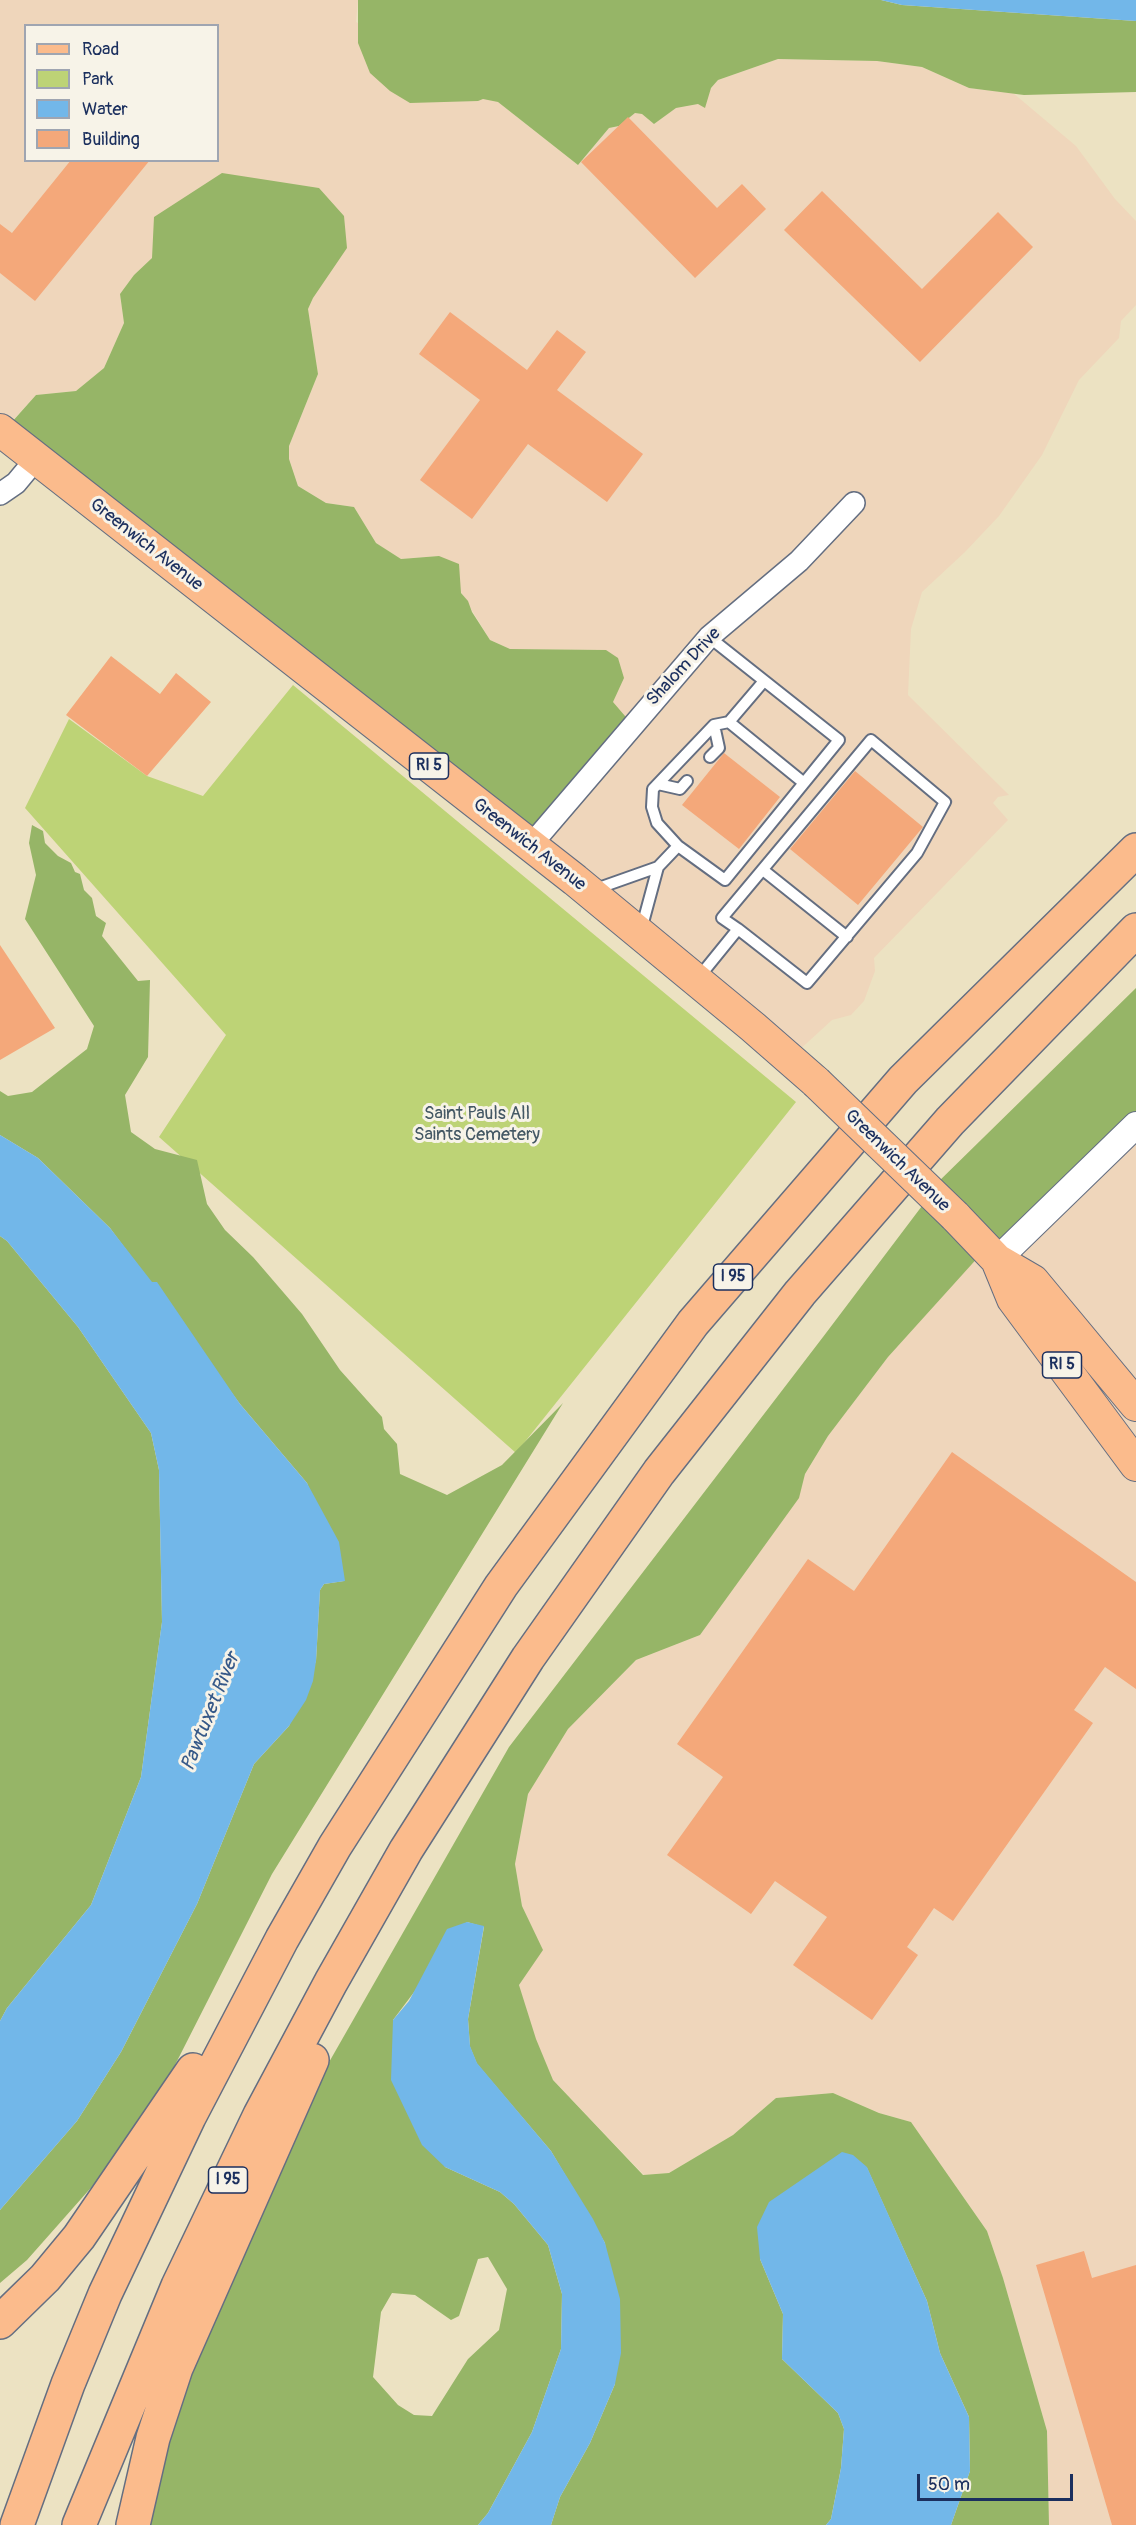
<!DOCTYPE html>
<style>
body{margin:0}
#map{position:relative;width:1136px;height:2525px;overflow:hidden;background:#ece2c2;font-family:Pangolin,sans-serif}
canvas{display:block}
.legend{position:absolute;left:24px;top:24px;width:195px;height:138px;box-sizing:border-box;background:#f7f3e8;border:2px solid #9fa5b1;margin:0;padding:8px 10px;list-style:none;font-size:18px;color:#1b2f5e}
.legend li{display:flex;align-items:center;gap:12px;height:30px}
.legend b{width:30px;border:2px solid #9fa5b1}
.scale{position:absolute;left:917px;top:2474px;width:156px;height:27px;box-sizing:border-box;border:3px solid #1b2f5e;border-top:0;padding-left:8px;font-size:18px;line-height:21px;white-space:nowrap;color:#1b2f5e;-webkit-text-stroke:4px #f7f3e8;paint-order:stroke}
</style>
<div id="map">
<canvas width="1136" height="2525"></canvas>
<ul class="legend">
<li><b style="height:8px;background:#fbbb8c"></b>Road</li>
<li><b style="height:16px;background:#bdd376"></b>Park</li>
<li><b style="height:16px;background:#72b7e9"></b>Water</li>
<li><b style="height:16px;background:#f4a87a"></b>Building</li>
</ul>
<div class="scale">50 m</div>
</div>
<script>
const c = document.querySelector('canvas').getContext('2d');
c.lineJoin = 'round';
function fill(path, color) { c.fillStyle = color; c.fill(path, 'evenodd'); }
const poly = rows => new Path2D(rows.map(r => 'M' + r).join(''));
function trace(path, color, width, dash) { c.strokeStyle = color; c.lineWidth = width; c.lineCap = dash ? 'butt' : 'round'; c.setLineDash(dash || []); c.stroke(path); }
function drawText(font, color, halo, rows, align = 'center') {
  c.font = font + ' Pangolin,sans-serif'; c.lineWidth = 6; c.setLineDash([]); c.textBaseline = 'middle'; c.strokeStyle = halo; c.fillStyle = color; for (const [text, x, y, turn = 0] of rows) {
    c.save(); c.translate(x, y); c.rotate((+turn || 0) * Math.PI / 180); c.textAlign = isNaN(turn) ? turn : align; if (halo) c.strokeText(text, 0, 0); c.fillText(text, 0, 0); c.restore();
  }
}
fill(poly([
 [0,0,358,0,356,22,483,98,498,102,578,165,609,128,619,126,635,113,642,114,654,124,676,108,698,104,718,80,778,59,877,61,922,67,969,88,1013,93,1076,146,1115,199,1136,221,1136,305,1121,321,1119,338,1079,380,1042,455,999,516,965,552,922,592,911,629,908,695,1009,795,998,797,993,803,1008,820,874,958,875,971,864,1001,851,1015,832,1020,795,1054,532,850,613,702,623,678,606,650,510,649,490,640,439,556,401,559,376,543,354,507,326,503,298,486,289,459,289,446,318,374,308,309,313,298,319,188,289,184,152,258,134,275,120,294,124,323,104,368,76,391,36,395,0,434],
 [26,26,218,26,218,160,26,160],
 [1136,1126,1136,2525,1049,2525,1047,2431,1003,2278,987,2231,911,2122,879,2113,833,2093,776,2098,733,2135,669,2173,644,2175,553,2080,535,2039,519,1985,542,1950,522,1906,515,1864,528,1794,568,1729,636,1660,700,1635,798,1498,805,1474,828,1436,888,1357,981,1253]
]), '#efd6bb');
fill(poly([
 [293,685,796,1102,516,1453,159,1137,226,1035,25,808,69,719,147,776,203,796]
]), '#bdd376');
fill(poly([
 [358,0,881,0,902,5,1136,21,1136,92,1024,95,969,88,922,67,877,61,778,59,718,80,711,88,705,108,698,104,676,108,654,124,642,114,635,113,619,126,609,128,578,165,498,102,483,99,478,101,410,103,390,91,370,73,358,43],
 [222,173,319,188,344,216,347,248,313,298,308,309,318,374,289,446,289,459,298,486,326,503,354,507,376,543,401,559,439,556,459,564,461,593,468,601,472,612,490,640,510,649,606,650,618,658,624,678,613,702,637,730,531,843,3,432,36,395,76,391,104,368,124,323,120,294,134,275,152,258,154,217],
 [32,825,43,831,45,843,58,856,71,863,75,872,80,874,84,890,92,898,96,916,106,923,102,936,138,981,150,980,148,1057,125,1095,131,1132,155,1149,197,1160,207,1204,225,1230,253,1257,302,1314,340,1370,382,1417,384,1429,397,1444,400,1474,447,1495,502,1465,563,1403,272,1874,142,2130,27,2260,0,2283,0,2210,77,2121,121,2052,197,1904,254,1764,289,1726,316,1661,320,1590,324,1584,344,1581,307,1483,240,1404,110,1228,38,1158,0,1135,0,1091,8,1096,32,1092,87,1049,94,1026,25,919,36,875,29,843],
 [1136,988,1136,1126,997,1260,981,1254,888,1357,828,1436,805,1474,799,1498,700,1635,636,1660,568,1729,528,1794,515,1864,522,1906,543,1950,519,1985,536,2039,553,2080,643,2175,669,2173,733,2135,776,2098,833,2093,879,2113,911,2122,987,2231,1003,2278,1047,2431,1049,2525,951,2525,970,2471,969,2417,940,2353,927,2301,867,2168,760,2259,783,2314,782,2359,838,2413,844,2429,841,2468,831,2519,826,2525,551,2525,560,2497,590,2443,615,2384,605,2243,551,2151,477,2064,470,2047,468,2019,484,1927,467,1922,393,2020,445,2167,500,2192,514,2204,548,2245,562,2294,561,2349,532,2432,488,2513,478,2525,148,2525,185,2375,312,2092,509,1747,823,1337,928,1198,933,1187],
 [488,2257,507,2289,499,2330,468,2359,432,2416,414,2415,398,2405,373,2377,381,2312,392,2293,415,2295,451,2320,459,2316,478,2259],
 [0,1236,7,1241,78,1327,151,1433,159,1470,162,1622,141,1777,91,1905,7,2008,0,2021]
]), '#96b567');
fill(poly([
 [881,0,1136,0,1136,21,902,5],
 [0,1135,38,1158,110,1228,152,1282,157,1282,240,1404,307,1483,339,1542,345,1581,324,1584,320,1590,316,1661,313,1681,306,1700,289,1726,254,1764,197,1904,121,2052,77,2121,0,2210,0,2021,7,2008,91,1905,141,1777,162,1622,159,1470,151,1433,78,1327,7,1241,0,1236],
 [467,1922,484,1926,468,2019,470,2046,477,2063,551,2151,593,2219,605,2243,620,2299,621,2353,615,2384,590,2443,560,2497,551,2525,478,2525,488,2513,532,2432,561,2349,562,2294,548,2245,514,2204,500,2192,445,2167,422,2145,391,2080,393,2020,409,2001,447,1929],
 [842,2152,853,2155,867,2167,927,2301,940,2353,969,2417,970,2471,951,2525,826,2525,831,2519,841,2468,844,2429,838,2413,782,2359,783,2314,760,2259,757,2227,769,2202]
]), '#72b7e9');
fill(poly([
 [628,117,717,208,742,184,766,209,695,278,581,162],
 [71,160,150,160,35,301,0,273,0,224,12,233],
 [822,191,922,289,998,212,1033,247,920,362,784,230],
 [450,312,527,370,557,330,586,352,557,390,643,454,607,502,528,444,472,519,420,480,480,400,419,354],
 [111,656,160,694,176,673,211,702,147,776,66,715],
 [724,753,780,797,739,849,682,805],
 [855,771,923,827,858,905,790,849],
 [0,945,55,1028,0,1060],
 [952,1452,1136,1582,1136,1689,1105,1667,1074,1710,1093,1723,953,1921,934,1908,907,1947,918,1955,872,2020,793,1965,827,1917,775,1881,751,1914,667,1855,723,1777,677,1744,808,1559,854,1591],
 [1084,2251,1092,2278,1136,2265,1136,2525,1112,2525,1036,2265]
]), '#f4a87a');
const service = poly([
 [729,722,804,783],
 [710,757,719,748,714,725],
 [658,784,680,789,687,781],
 [678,846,657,823,652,807,653,789,714,725,729,722,764,681],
 [658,867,678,846,725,880,839,740,709,637],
 [763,870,847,937],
 [593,890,658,867,641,930],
 [699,977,738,929,807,983,917,853,945,802,871,740,722,918,738,929]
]);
const minor = poly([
 [0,494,16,483,36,459],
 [530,846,709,637,799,561,854,503]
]);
const tertiary = poly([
 [997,1260,1136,1125]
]);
const primary = poly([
 [0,430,575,880,753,1027,816,1082],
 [955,1216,997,1260,1033,1281,1136,1405],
 [997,1260,1013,1299,1136,1465]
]);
const motorway = poly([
 [0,2322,45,2278,79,2237,193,2070],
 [17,2525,68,2384,105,2294,189,2117,282,1939,335,1846,501,1586,693,1323,903,1080,1136,850],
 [79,2525,178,2286,260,2115,331,1982,406,1850,528,1658,659,1472,800,1293,950,1121,1136,930],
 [133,2525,153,2438,176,2368,312,2060]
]);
trace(service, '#646e81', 14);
trace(minor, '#646e81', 24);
trace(tertiary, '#646e81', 28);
trace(primary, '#646e81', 34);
trace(motorway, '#646e81', 36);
trace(service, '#fff', 10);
trace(minor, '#fff', 21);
trace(tertiary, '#fff', 26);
trace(primary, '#fbbb8c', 32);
trace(motorway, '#fbbb8c', 33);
const primaryBridge = poly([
 [816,1082,955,1216]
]);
trace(primaryBridge, '#646e81', 34, []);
trace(primaryBridge, '#fbbb8c', 32);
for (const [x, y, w] of [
 [429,766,39],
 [733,1277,39],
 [1062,1365,39],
 [228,2180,39]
]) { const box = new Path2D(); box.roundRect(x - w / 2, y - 13, w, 26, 4.5); c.fillStyle = '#f7f3e8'; c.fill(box); trace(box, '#1b2f5e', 1.5); }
drawText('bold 16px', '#1b2f5e', null, [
 ["RI 5",429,766],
 ["I 95",733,1277],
 ["RI 5",1062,1365],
 ["I 95",228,2180]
]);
drawText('18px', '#1b2f5e', '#f7f3e8', [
 ["Greenwich Avenue",146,545,38],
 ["Shalom Drive",684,667,-47],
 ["Greenwich Avenue",529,845,38],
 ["Greenwich Avenue",897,1161,44]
]);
drawText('18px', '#445864', '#f7f3e8', [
 ["Saint Pauls All",477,1114],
 ["Saints Cemetery",477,1135]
]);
drawText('italic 20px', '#355888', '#f7f3e8', [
 ["Pawtuxet River",211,1712,-68]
]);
</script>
